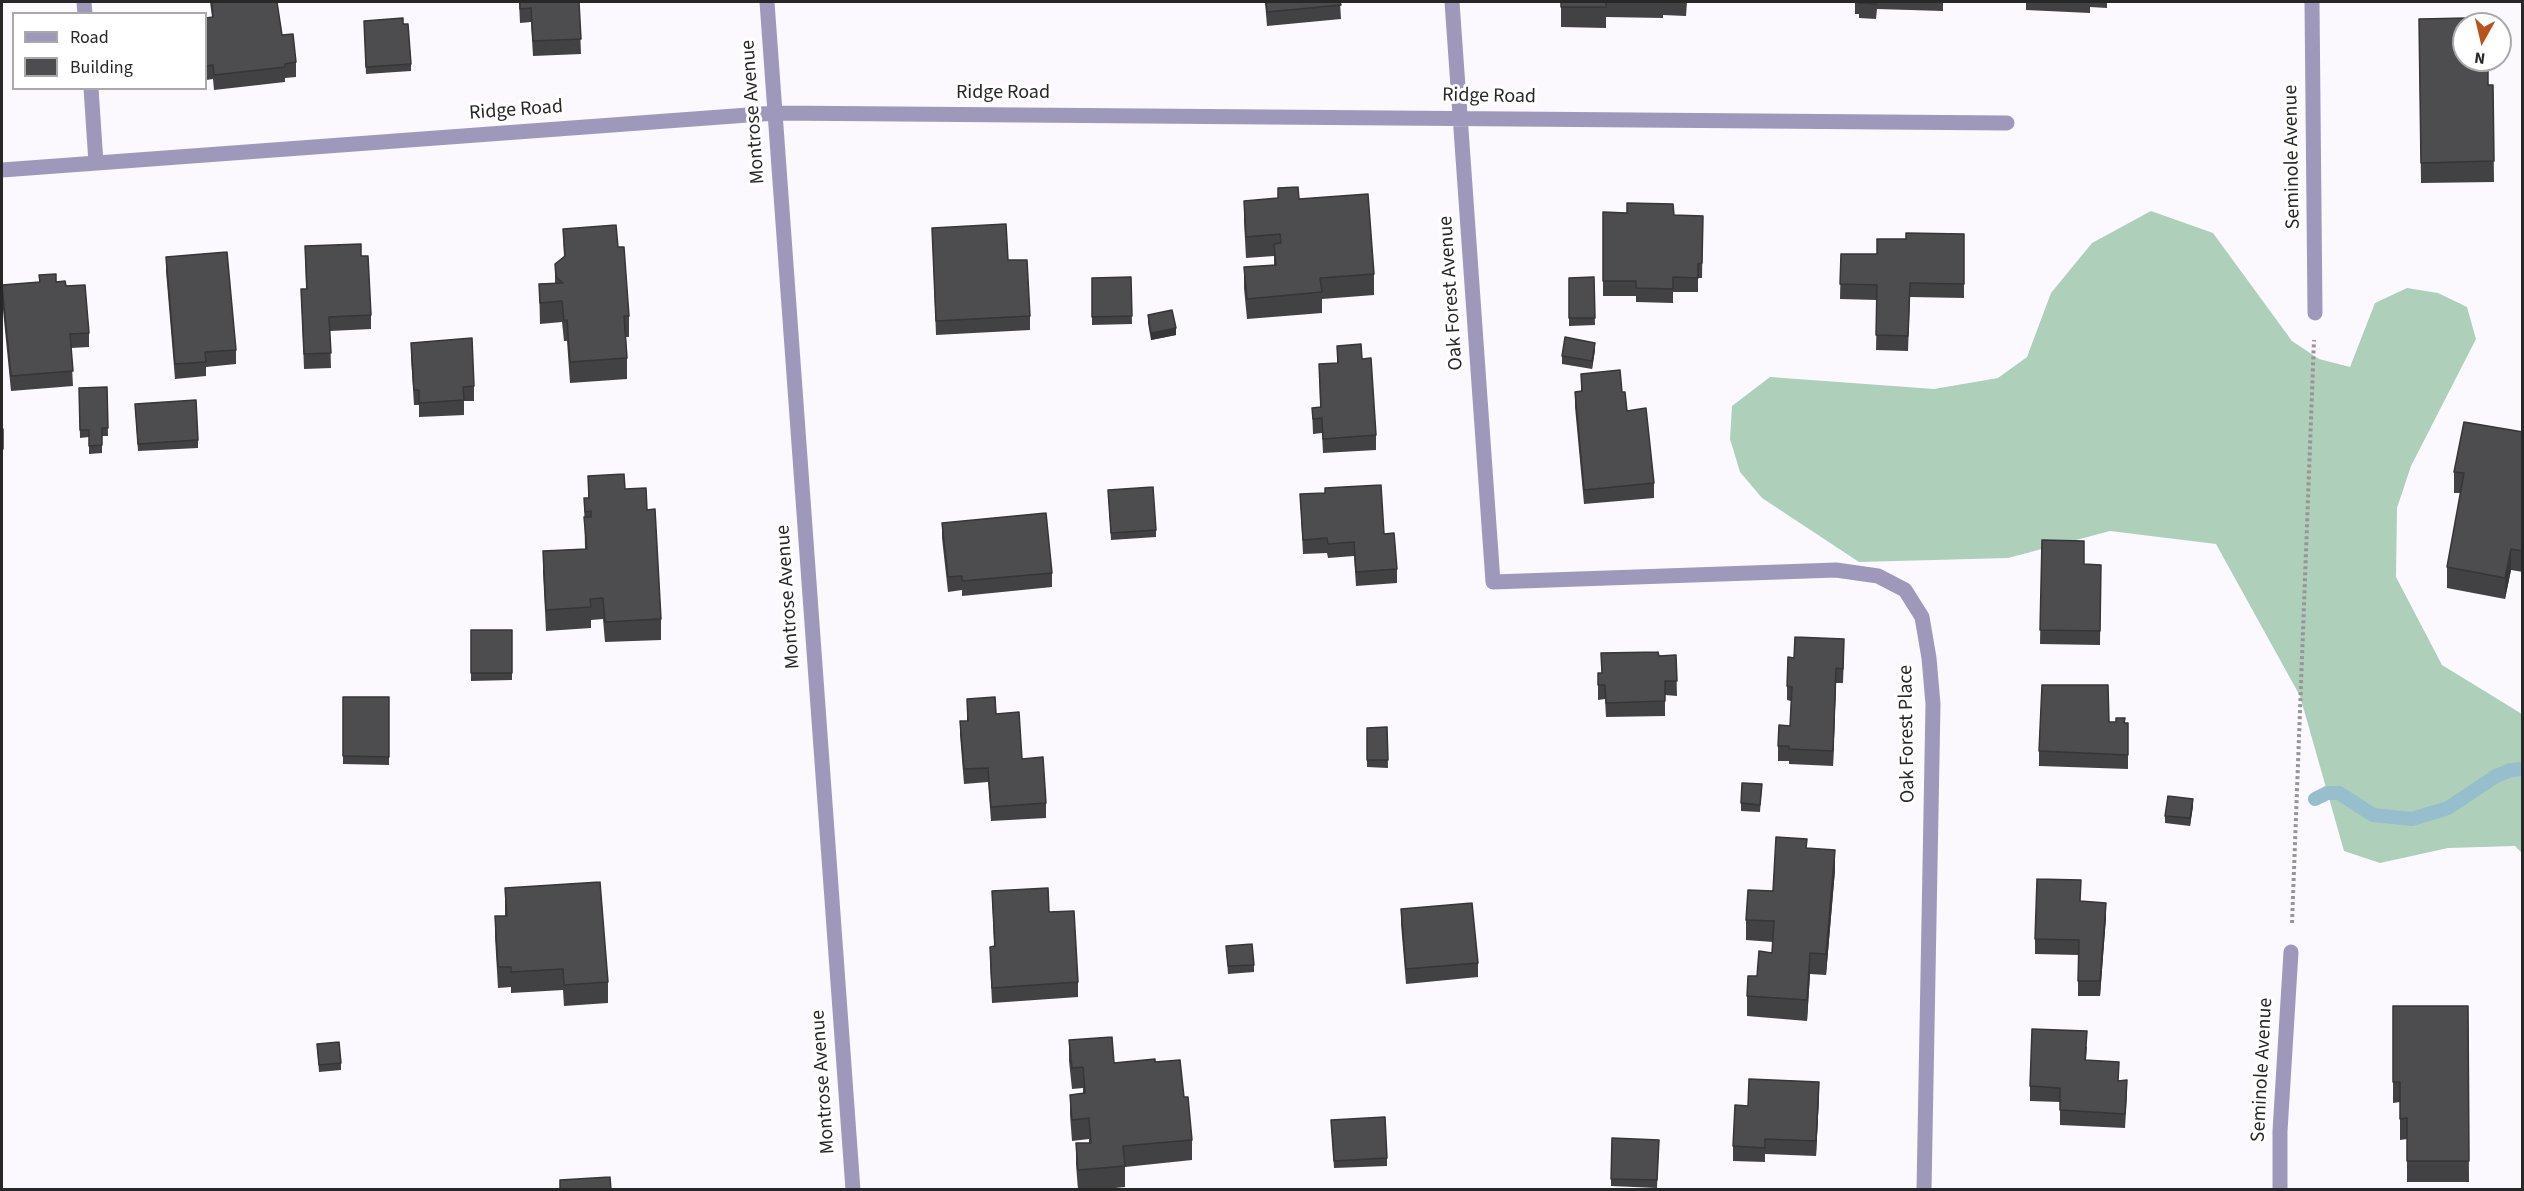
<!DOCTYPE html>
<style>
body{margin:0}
#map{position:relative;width:2524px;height:1191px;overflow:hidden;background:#fcf9fe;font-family:"Source Sans 3",sans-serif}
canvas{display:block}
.frame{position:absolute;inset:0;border:3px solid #282728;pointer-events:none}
.legend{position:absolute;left:12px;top:12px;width:195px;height:78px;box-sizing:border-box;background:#fff;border:2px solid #a9a9a9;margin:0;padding:8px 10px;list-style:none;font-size:18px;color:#282728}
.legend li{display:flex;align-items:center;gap:12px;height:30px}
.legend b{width:30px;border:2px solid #a9a9a9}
.north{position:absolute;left:2452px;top:12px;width:60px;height:60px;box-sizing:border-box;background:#fff;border:2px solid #a9a9a9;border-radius:50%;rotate:188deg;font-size:16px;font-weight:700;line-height:24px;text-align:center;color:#282728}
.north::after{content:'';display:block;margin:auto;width:21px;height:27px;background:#b7541c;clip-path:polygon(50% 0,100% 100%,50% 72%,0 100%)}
</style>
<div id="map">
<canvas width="2524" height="1191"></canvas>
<div class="frame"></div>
<ul class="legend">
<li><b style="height:8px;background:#9e99ba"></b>Road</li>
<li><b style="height:16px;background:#4d4c4f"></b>Building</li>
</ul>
<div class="north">N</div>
</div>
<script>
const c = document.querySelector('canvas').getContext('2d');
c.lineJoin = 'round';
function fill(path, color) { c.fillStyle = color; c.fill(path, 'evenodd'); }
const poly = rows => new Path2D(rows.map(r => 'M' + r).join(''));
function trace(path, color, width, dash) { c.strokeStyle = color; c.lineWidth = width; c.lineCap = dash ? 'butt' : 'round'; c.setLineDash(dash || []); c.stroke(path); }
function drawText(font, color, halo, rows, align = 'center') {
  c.font = font + ' "Source Sans 3",sans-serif'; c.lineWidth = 6; c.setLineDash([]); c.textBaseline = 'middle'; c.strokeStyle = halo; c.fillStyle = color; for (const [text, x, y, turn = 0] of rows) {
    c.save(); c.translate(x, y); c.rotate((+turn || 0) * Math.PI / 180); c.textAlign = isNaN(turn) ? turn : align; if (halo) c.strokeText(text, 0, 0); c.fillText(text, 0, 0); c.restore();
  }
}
fill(poly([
 [2151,211,2213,233,2292,341,2319,359,2350,367,2375,303,2407,288,2438,293,2467,307,2476,339,2411,466,2397,508,2396,577,2442,665,2522,714,2522,853,2515,846,2448,848,2380,863,2344,851,2300,696,2216,544,2110,531,2008,558,1859,562,1762,498,1740,472,1730,439,1732,406,1770,377,1934,389,1998,378,2027,357,2051,293,2092,243]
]), '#aecfb9');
trace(poly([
 [2315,799,2327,793,2339,793,2373,815,2412,819,2448,808,2496,776,2511,770,2522,769]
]), '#96becc', 14);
trace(poly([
 [2292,923,2314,340]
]), '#979598', 4, [3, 3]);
trace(poly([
 [84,2,85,14],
 [767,2,853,1190],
 [1452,2,1493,582,1836,570,1878,576,1905,590,1922,617,1929,658,1933,704,1924,1190],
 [2312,2,2315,313],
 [91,88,96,163],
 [2,170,775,113,2007,123],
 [2280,1190,2280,1131,2291,952]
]), '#9e99ba', 15);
fill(poly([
 [210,2,277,2,282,35,296,62,296,77,285,78,285,82,214,90,213,79,206,80,206,18,212,17],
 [519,2,579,2,581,54,533,56,531,22,520,23],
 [1265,2,1340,2,1341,19,1267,26],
 [1561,2,1687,2,1686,16,1663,15,1663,18,1606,17,1606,28,1561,27],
 [1855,2,1943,2,1943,11,1877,9,1876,19,1859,18,1859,14,1855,14],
 [2026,2,2107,2,2107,8,2090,7,2090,13,2026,10],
 [2419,19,2464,60,2488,85,2493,85,2494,182,2421,183],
 [364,21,403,24,411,64,411,71,366,74],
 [1299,199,1374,274,1374,295,1322,299,1322,313,1247,319,1244,288,1244,267,1274,265,1274,256,1246,258,1244,221,1244,201],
 [1603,212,1703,216,1702,278,1698,278,1698,292,1673,292,1673,303,1636,302,1636,296,1603,296],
 [932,228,1008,260,1030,316,1030,330,936,335],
 [563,229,618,247,629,316,629,337,626,337,627,358,627,379,570,383,567,341,564,341,562,322,540,324,539,284,555,283,555,264,564,257],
 [1964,234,1964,298,1910,297,1908,351,1876,350,1877,300,1840,299,1841,254,1877,254,1906,239],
 [305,246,361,256,371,315,371,329,330,331,331,368,304,369,301,289,306,289],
 [166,257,236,350,236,364,206,367,206,376,175,379,166,271],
 [39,275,66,286,89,333,89,347,71,348,73,386,11,391,2,300,2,285,39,282],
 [1131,277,1132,324,1092,325,1092,278],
 [1594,277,1595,325,1569,326,1569,278],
 [1148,315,1176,335,1151,340,1148,323],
 [411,343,474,386,474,401,464,401,464,415,419,417,419,405,414,405,411,357],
 [1337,346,1362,359,1376,435,1376,450,1323,453,1322,433,1313,434,1312,408,1320,407,1319,364,1337,363],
 [1595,350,1592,369,1562,364,1562,356],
 [1581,374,1622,392,1627,411,1654,483,1654,498,1584,504,1575,407,1575,392,1581,391],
 [107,387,108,436,102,436,102,453,89,454,89,437,80,438,79,388],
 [135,404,198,440,198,448,138,451],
 [2523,432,2523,572,2511,570,2505,599,2447,588,2447,567,2461,493,2454,493,2454,472],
 [588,476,625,489,647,510,661,619,661,640,605,642,603,619,591,620,591,628,546,631,543,572,543,551,585,549,584,498,588,498],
 [1108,490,1156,530,1156,537,1111,540],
 [1300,494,1384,534,1397,569,1397,583,1356,586,1354,556,1328,558,1327,553,1303,554],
 [942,523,1052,573,1052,587,962,596,962,590,948,592,942,538],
 [2042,540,2084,564,2101,565,2100,645,2040,644],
 [471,630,512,630,512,680,471,681],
 [1844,654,1843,683,1836,683,1833,766,1789,764,1789,761,1778,761,1778,746,1790,726,1791,701,1787,700,1787,686,1794,658],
 [1676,655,1677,696,1665,695,1665,716,1606,717,1605,699,1598,700,1598,673,1602,673,1659,656],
 [343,697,389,697,389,765,343,764],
 [967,699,996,714,1046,803,1046,818,991,821,988,782,964,784,960,735,960,721,967,721],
 [2109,722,2128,723,2128,769,2039,766,2039,751],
 [1387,727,1388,768,1367,767,1367,728],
 [1762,784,1760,812,1741,811,1741,803],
 [2193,806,2190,826,2165,823,2165,816],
 [1807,848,1835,870,1826,975,1810,974,1807,1021,1747,1016,1747,996,1757,976,1772,953,1773,942,1746,940,1746,920,1773,891],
 [505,888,608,982,608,1003,564,1006,563,990,511,993,511,987,498,988,495,937,495,916,505,916],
 [992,891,1078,982,1078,997,992,1003,990,962,990,947,994,946],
 [2080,901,2106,917,2100,996,2078,996,2078,955,2035,954,2035,939],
 [1401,909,1478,963,1478,977,1406,984,1401,924],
 [1226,946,1254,965,1254,972,1228,974],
 [2393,1006,2468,1006,2469,1182,2407,1182,2407,1139,2400,1140,2400,1102,2393,1103],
 [1069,1040,1114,1063,1155,1062,1184,1097,1192,1140,1192,1160,1125,1167,1125,1187,1096,1190,1078,1190,1076,1164,1076,1143,1089,1143,1089,1139,1072,1141,1070,1115,1070,1095,1083,1093,1083,1088,1072,1089,1069,1061],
 [317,1044,341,1063,341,1070,319,1072],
 [2087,1046,2086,1060,2119,1081,2127,1095,2125,1128,2060,1125,2060,1102,2030,1101,2030,1086],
 [1819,1096,1816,1156,1765,1154,1765,1162,1733,1161,1733,1146,1748,1106],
 [1331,1120,1387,1158,1387,1166,1334,1168],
 [1659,1140,1657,1188,1611,1186,1611,1179]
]), '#424144');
fill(poly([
 [1176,328,1176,335,1151,340,1151,333],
 [1595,343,1595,350,1592,369,1592,361],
 [2511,549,2511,570,2505,599,2505,578],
 [1836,668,1836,683,1833,766,1833,751],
 [2193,799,2193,806,2190,826,2190,818],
 [1835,850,1835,870,1826,975,1826,954],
 [2106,903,2106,917,2100,996,2100,981],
 [1810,953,1810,974,1807,1021,1807,1000],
 [1819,1082,1819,1096,1816,1156,1816,1141]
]), '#363537');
const building = poly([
 [212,2,277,2,282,35,293,34,296,62,285,64,285,67,214,75,213,65,206,66,206,18,213,17,212,2],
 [520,2,579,2,581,39,533,41,531,8,520,9,520,2],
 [1266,2,1340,2,1341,5,1267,12,1266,2],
 [1561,2,1606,2,1606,7,1561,7,1561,2],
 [1859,2,1876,2,1876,4,1859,3,1859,2],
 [403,18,403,24,408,24,411,64,366,67,364,21,403,18],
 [2468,18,2468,24,2464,24,2464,60,2488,60,2488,85,2493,85,2494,161,2421,163,2419,19,2468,18],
 [1298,187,1299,199,1368,194,1374,274,1320,278,1322,292,1247,299,1244,267,1276,265,1274,244,1281,243,1280,234,1246,237,1244,201,1278,198,1278,188,1298,187],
 [1627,203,1673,204,1674,215,1703,216,1702,263,1698,264,1698,278,1673,277,1673,289,1636,288,1636,281,1603,281,1603,212,1627,213,1627,203],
 [1006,224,1008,260,1027,260,1030,316,936,321,932,228,1006,224],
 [616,225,618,247,624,247,629,316,624,316,627,358,570,362,567,320,564,321,562,301,540,303,539,284,563,283,556,277,555,264,565,256,563,229,616,225],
 [1906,233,1964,234,1964,284,1910,283,1908,336,1876,335,1877,285,1840,284,1841,254,1877,254,1877,239,1906,239,1906,233],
 [361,244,361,256,368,256,371,315,329,317,331,353,304,354,301,289,307,289,305,246,361,244],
 [227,252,236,350,205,352,206,362,175,364,166,257,227,252],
 [56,274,56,282,65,281,66,286,85,285,89,333,70,334,73,371,11,376,2,285,40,282,39,275,56,274],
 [1131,277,1132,316,1092,317,1092,278,1131,277],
 [1594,277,1595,318,1569,318,1569,278,1594,277],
 [1172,310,1176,328,1151,333,1148,315,1172,310],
 [1565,337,1595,343,1592,361,1562,356,1565,337],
 [472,338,474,386,463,387,464,400,419,403,419,390,414,390,411,343,472,338],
 [1361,344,1362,359,1371,358,1376,435,1323,439,1322,418,1313,419,1312,408,1321,407,1319,364,1338,363,1337,346,1361,344],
 [1620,370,1622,392,1625,392,1627,411,1646,408,1654,483,1584,490,1575,392,1582,391,1581,374,1620,370],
 [107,387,108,428,102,428,102,445,89,446,89,430,80,430,79,388,107,387],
 [196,400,198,440,138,444,135,404,196,400],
 [2464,422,2523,432,2523,551,2511,549,2505,578,2447,567,2464,473,2454,472,2464,422],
 [2,429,3,429,3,449,2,449,2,429],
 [624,474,625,489,646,488,647,510,655,509,661,619,605,622,603,598,590,599,591,607,546,610,543,551,587,549,584,517,591,517,591,511,585,512,584,498,589,498,588,476,624,474],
 [1381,485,1384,534,1394,533,1397,569,1356,572,1354,542,1328,544,1327,538,1303,540,1300,494,1325,493,1325,488,1381,485],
 [1153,487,1156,530,1111,533,1108,490,1153,487],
 [1046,513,1052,573,962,581,962,576,948,577,942,523,1046,513],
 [2042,540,2084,541,2084,564,2101,565,2100,631,2040,630,2042,540],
 [471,630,512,630,512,673,471,673,471,630],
 [1795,637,1844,639,1843,669,1836,668,1833,751,1789,749,1789,746,1778,746,1779,725,1790,726,1792,687,1787,686,1788,657,1794,658,1795,637],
 [1658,652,1659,656,1676,655,1677,681,1665,681,1665,701,1606,703,1605,685,1598,685,1598,673,1602,673,1601,653,1658,652],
 [2042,685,2108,685,2109,722,2116,722,2116,718,2125,718,2124,723,2128,723,2128,755,2039,751,2042,685],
 [343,697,389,697,389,757,343,756,343,697],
 [995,697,996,714,1019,712,1022,759,1043,757,1046,803,991,807,988,768,964,769,960,721,968,721,967,699,995,697],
 [1387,727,1388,760,1367,760,1367,728,1387,727],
 [1742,783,1762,784,1760,805,1741,803,1742,783],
 [2168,796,2193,799,2190,818,2165,816,2168,796],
 [1776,837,1807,839,1806,848,1835,850,1826,954,1810,953,1807,1000,1747,996,1748,976,1757,976,1759,951,1772,953,1774,921,1746,920,1748,890,1773,891,1776,837],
 [2037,879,2081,880,2080,901,2106,903,2100,981,2078,981,2079,940,2035,939,2037,879],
 [600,882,608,982,564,985,563,969,511,972,511,967,498,967,495,916,507,916,505,888,600,882],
 [1048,888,1049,912,1074,911,1078,982,992,988,990,947,995,946,992,891,1048,888],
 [1472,903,1478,963,1406,969,1401,909,1472,903],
 [1252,944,1254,965,1228,966,1226,946,1252,944],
 [2393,1006,2468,1006,2469,1161,2407,1161,2407,1118,2400,1119,2400,1082,2393,1082,2393,1006],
 [2032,1029,2087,1031,2085,1060,2119,1062,2118,1081,2127,1080,2125,1114,2060,1110,2060,1088,2030,1086,2032,1029],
 [1112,1037,1114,1063,1155,1059,1155,1062,1180,1060,1184,1097,1188,1097,1192,1140,1123,1146,1125,1166,1078,1170,1076,1143,1091,1143,1089,1118,1072,1120,1070,1095,1085,1093,1083,1067,1072,1068,1069,1040,1112,1037],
 [339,1042,341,1063,319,1065,317,1044,339,1042],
 [1749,1079,1819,1082,1816,1141,1765,1139,1765,1148,1733,1146,1735,1105,1748,1106,1749,1079],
 [1385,1117,1387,1158,1334,1161,1331,1120,1385,1117],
 [1612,1138,1659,1140,1657,1180,1611,1179,1612,1138],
 [610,1177,611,1190,560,1190,560,1180,610,1177]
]);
fill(building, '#4d4c4f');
trace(building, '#363537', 1.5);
drawText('20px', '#282728', '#fff', [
 ["Ridge Road",1003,94],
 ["Ridge Road",1489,97,1],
 ["Ridge Road",516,111,-4],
 ["Montrose Avenue",754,112,-94],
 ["Seminole Avenue",2293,157,-91],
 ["Oak Forest Avenue",1452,293,-94],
 ["Montrose Avenue",789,597,-94],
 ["Oak Forest Place",1908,734,-91],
 ["Seminole Avenue",2263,1070,-87],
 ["Montrose Avenue",824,1082,-94]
]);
</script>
